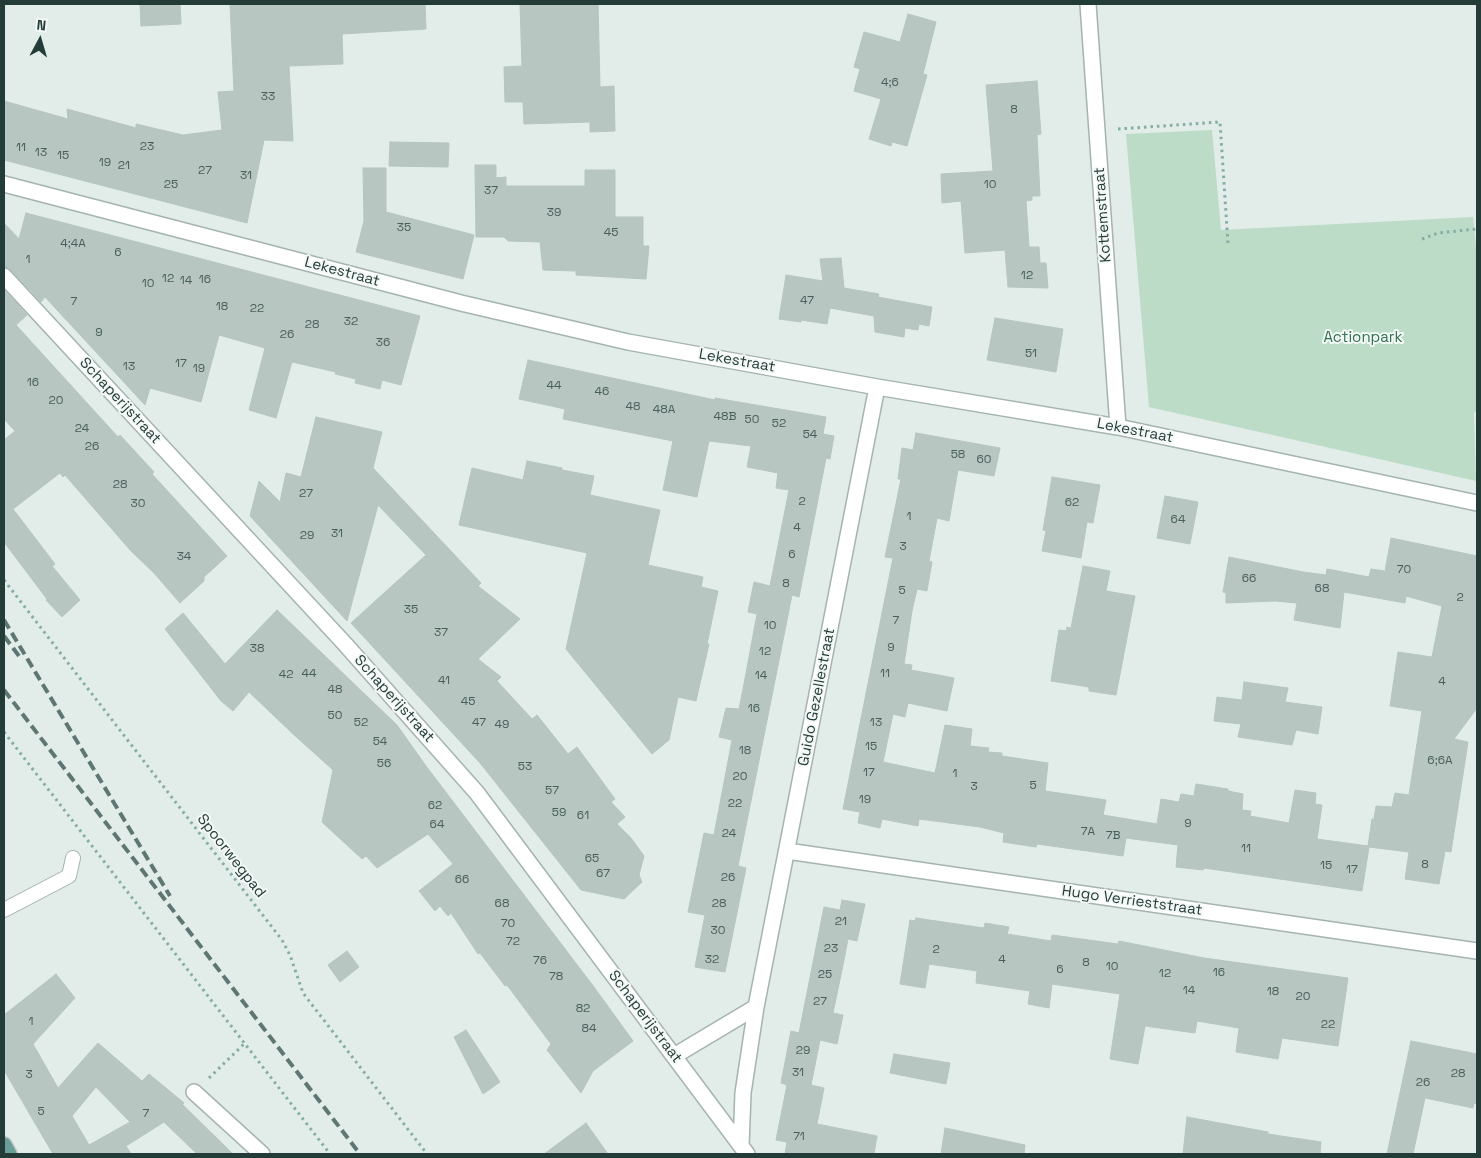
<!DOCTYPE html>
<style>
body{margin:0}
#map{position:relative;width:1481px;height:1158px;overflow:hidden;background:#e2ece9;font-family:"Space Grotesk",sans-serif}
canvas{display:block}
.frame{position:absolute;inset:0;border:5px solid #233c38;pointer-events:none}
.north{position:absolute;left:15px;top:15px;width:50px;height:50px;-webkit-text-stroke:4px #f3f8f6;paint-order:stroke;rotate:6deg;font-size:14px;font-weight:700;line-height:20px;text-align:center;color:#233c38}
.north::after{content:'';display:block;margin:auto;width:18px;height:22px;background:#233c38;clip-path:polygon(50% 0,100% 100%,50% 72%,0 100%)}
</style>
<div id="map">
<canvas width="1481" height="1158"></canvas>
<div class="frame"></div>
<div class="north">N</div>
</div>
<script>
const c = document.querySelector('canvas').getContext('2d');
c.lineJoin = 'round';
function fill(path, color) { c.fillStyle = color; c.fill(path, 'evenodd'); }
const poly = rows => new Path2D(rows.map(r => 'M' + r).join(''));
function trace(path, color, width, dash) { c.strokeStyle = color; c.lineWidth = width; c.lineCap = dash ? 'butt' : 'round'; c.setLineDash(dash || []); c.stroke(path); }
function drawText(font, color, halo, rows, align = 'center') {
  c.font = font + ' "Space Grotesk",sans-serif'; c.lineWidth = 4; c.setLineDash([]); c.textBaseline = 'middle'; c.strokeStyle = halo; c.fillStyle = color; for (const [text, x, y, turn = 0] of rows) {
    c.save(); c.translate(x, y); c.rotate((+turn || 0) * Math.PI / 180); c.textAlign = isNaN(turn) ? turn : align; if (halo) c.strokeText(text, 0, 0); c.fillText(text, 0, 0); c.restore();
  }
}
fill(poly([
 [1212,130,1221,230,1473,217,1477,258,1477,410,1474,413,1476,481,1149,407,1126,134]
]), '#bcdcc8');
const building = poly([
 [140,4,180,4,181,24,141,26,140,4],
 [230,4,425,4,426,29,342,34,343,64,289,66,293,141,264,140,247,223,4,160,4,101,68,119,67,109,136,128,136,124,183,135,222,130,218,92,234,91,230,4],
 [520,4,598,4,600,87,614,86,615,131,590,132,590,122,524,124,523,102,505,102,504,67,522,66,520,4],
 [908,14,936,22,923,74,927,75,907,146,892,142,891,146,869,139,881,99,854,91,860,69,854,67,864,32,900,42,908,14],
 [1037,81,1041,134,1037,135,1040,196,1032,196,1032,200,1026,201,1029,247,1039,247,1040,263,1046,263,1048,288,1008,287,1005,250,965,253,961,201,942,203,941,174,993,171,986,85,1037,81],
 [390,142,449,143,448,167,389,166,390,142],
 [475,165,496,165,496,178,506,177,506,186,585,186,585,170,615,170,615,217,643,217,643,246,649,246,646,279,576,275,576,271,543,270,540,242,508,241,504,237,476,237,475,165],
 [363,168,386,168,386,212,474,235,463,279,356,252,364,221,363,168],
 [26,213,420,316,401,385,382,380,380,389,355,383,356,379,335,374,336,372,292,362,276,418,249,410,265,348,219,335,201,402,150,388,145,405,45,297,41,302,11,270,4,267,4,223,19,239,26,213],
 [841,258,844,288,879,294,878,297,932,307,929,326,919,324,918,330,905,328,904,337,875,332,874,316,830,308,827,324,801,320,801,322,779,319,786,275,823,281,820,259,841,258],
 [4,290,27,315,16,325,118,437,120,435,154,472,152,474,227,556,204,577,204,581,180,603,154,573,131,551,65,475,63,477,60,473,13,509,55,564,52,566,80,600,62,617,46,600,47,599,4,542,4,440,15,431,4,419,4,290],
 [995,318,1063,329,1056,372,987,360,995,318],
 [528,360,715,400,715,398,826,417,823,434,834,436,830,459,826,458,799,597,792,595,738,866,746,868,725,972,695,967,705,915,688,912,704,833,714,835,732,740,719,737,726,708,739,709,743,689,757,614,748,612,754,582,770,586,789,490,776,488,778,473,747,467,751,446,709,441,697,497,663,490,673,441,563,419,565,409,519,399,528,360],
 [316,417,382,432,373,468,481,583,478,586,520,619,478,659,501,677,497,681,532,719,537,715,568,754,577,747,615,799,611,802,625,817,617,824,631,838,644,856,639,875,642,882,624,899,581,890,480,763,351,623,426,555,378,505,347,621,250,516,259,481,280,502,286,473,301,477,316,417],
 [916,433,1000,448,994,476,958,470,949,521,937,518,929,561,932,562,927,591,917,589,912,611,904,664,912,665,911,670,954,678,947,711,908,703,905,717,893,714,883,762,935,773,945,725,972,729,970,746,989,748,988,752,1002,753,1002,756,1048,763,1045,791,1106,800,1103,815,1157,824,1161,799,1179,802,1181,794,1194,796,1196,784,1228,789,1228,791,1243,794,1242,810,1251,811,1250,816,1289,823,1295,790,1316,793,1315,804,1322,805,1317,839,1368,846,1372,819,1374,819,1376,806,1392,807,1395,793,1409,795,1422,711,1390,706,1398,652,1432,657,1442,606,1406,596,1405,603,1344,592,1340,628,1294,620,1297,603,1275,601,1226,603,1226,593,1223,592,1229,557,1303,572,1326,575,1327,569,1369,577,1371,569,1385,571,1391,538,1477,556,1477,708,1454,739,1468,742,1451,852,1445,851,1439,884,1405,879,1409,852,1369,847,1362,891,1204,868,1203,870,1176,867,1178,845,1126,838,1123,856,1037,844,1036,847,1003,842,1004,833,980,827,919,819,918,826,882,819,880,828,858,823,860,812,843,809,893,558,885,557,901,479,898,479,902,448,913,450,916,433],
 [527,461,562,468,562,470,594,476,590,495,660,510,648,565,703,577,701,587,718,591,707,644,709,644,696,701,678,697,669,740,652,754,566,649,587,553,459,525,472,468,523,480,527,461],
 [1052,477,1100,485,1093,523,1087,522,1081,558,1042,551,1046,531,1043,530,1052,477],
 [1165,496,1198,502,1190,544,1157,538,1165,496],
 [1083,566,1110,571,1106,591,1135,596,1116,695,1089,691,1089,687,1051,681,1059,630,1066,631,1067,627,1071,628,1083,566],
 [277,610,397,725,426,766,594,987,633,1041,593,1071,581,1093,547,1050,551,1044,507,985,505,986,480,953,478,954,451,913,448,916,440,906,435,911,419,891,453,864,428,834,377,868,366,856,362,859,322,822,333,770,292,733,249,692,233,711,221,701,165,629,183,613,225,664,277,610],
 [1244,682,1288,688,1285,702,1322,707,1318,734,1296,730,1292,745,1238,737,1241,724,1214,721,1217,697,1242,700,1244,682],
 [842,900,865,904,857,941,848,939,843,965,833,1013,843,1015,837,1044,820,1040,811,1085,824,1088,817,1124,877,1136,874,1154,785,1154,787,1142,776,1140,787,1085,781,1083,791,1031,799,1033,824,907,840,910,842,900],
 [916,918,984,928,985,923,1009,927,1007,934,1051,941,1052,935,1118,944,1119,941,1204,958,1348,978,1338,1046,1282,1038,1278,1059,1236,1052,1239,1028,1197,1021,1195,1033,1145,1026,1138,1064,1110,1059,1120,994,1052,984,1049,1008,1028,1004,1030,991,976,983,977,971,929,964,925,988,900,984,910,920,915,921,916,918],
 [347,951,359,967,340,982,328,965,347,951],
 [56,974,75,998,33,1044,58,1088,98,1043,142,1081,149,1074,184,1103,182,1104,233,1154,197,1154,164,1122,126,1146,131,1154,53,1154,4,1070,4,1015,56,974],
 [96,1087,130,1122,89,1145,72,1116,96,1087],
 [466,1030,500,1082,483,1094,454,1037,466,1030],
 [1411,1041,1477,1054,1477,1104,1474,1103,1473,1108,1425,1098,1413,1154,1387,1154,1411,1041],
 [894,1054,950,1063,946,1084,890,1073,894,1054],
 [1187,1117,1268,1132,1268,1134,1321,1142,1320,1154,1183,1154,1187,1117],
 [586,1123,608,1154,544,1154,586,1123],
 [945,1128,1025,1145,1024,1154,941,1154,945,1128]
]);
fill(building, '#b8c6c2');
trace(building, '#b5c5c0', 1);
const service = poly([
 [4,910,69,876,73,858]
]);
const minor = poly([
 [1088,4,1118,427],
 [4,184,461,303,628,342,877,387,1118,427,1477,503],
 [4,276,345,644,477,793,747,1154],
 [787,851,1477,951],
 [674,1056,756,1007],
 [194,1092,262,1154],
 [741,1146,743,1093,756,1007,877,387]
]);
const primary = poly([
 [4,1145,9,1154]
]);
trace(service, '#a5b4b0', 16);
trace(minor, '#a5b4b0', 18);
trace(primary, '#c1c8c7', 18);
trace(poly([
 [1118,129,1220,122,1228,244],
 [1422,239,1438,233,1477,229],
 [4,580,282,940,290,955,303,993,427,1154],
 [4,732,330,1154],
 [209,1078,245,1043]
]), '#84aea5', 3, [2.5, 4]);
trace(service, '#fff', 14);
trace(minor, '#fff', 15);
trace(primary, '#699f97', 15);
trace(poly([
 [4,620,170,896],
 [4,636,19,656],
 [4,690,360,1154]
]), '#5e7773', 4, [10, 5]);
drawText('12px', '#485e5a', null, [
 ["4;6",890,83],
 ["33",268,97],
 ["8",1014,110],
 ["23",147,147],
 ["11",21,148],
 ["13",41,153],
 ["15",63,156],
 ["19",105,163],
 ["21",124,166],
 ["27",205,171],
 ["31",246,176],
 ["25",171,185],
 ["10",990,185],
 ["37",491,191],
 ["39",554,213],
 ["35",404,228],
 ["45",611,233],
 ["4;4A",73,244],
 ["6",118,253],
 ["1",28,260],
 ["12",1027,276],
 ["12",168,279],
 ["16",205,280],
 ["14",186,281],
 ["10",148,284],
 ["47",807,301],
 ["7",74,302],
 ["18",222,307],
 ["22",257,309],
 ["32",351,322],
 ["28",312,325],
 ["9",99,333],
 ["26",287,335],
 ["36",383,343],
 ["51",1031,354],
 ["17",181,364],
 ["13",129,367],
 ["19",199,369],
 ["16",33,383],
 ["44",554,386],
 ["46",602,392],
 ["20",56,401],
 ["48",633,407],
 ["48A",664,410],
 ["48B",725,417],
 ["50",752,420],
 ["52",779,424],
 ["24",82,429],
 ["54",810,435],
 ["26",92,447],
 ["58",958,455],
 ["60",984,460],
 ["28",120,485],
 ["27",306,494],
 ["2",802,502],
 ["62",1072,503],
 ["30",138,504],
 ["1",909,517],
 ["64",1178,520],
 ["4",797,528],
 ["31",337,534],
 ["29",307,536],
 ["3",903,547],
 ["6",792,555],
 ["34",184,557],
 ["70",1404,570],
 ["66",1249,579],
 ["8",786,584],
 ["68",1322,589],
 ["5",902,591],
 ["2",1460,598],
 ["35",411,610],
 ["7",896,621],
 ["10",770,626],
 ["37",441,633],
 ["9",891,648],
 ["38",257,649],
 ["12",765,652],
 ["44",309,674],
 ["11",885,674],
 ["42",286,675],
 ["14",761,676],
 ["41",444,681],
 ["4",1442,682],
 ["48",335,690],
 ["45",468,702],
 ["16",754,709],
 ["50",335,716],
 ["52",361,723],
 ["47",479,723],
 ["13",876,723],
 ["49",502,725],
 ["54",380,742],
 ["15",871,747],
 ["18",745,751],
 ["6;6A",1440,761],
 ["56",384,764],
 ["53",525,767],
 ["17",869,773],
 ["1",955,774],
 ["20",740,777],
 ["5",1033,786],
 ["3",974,787],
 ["57",552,791],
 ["19",865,800],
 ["22",735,804],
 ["62",435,806],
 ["59",559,813],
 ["61",583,816],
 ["9",1188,824],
 ["64",437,825],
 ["7A",1088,832],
 ["24",729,834],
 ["7B",1113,836],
 ["11",1246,849],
 ["65",592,859],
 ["8",1425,865],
 ["15",1326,866],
 ["17",1352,870],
 ["67",603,874],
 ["26",728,878],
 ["66",462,880],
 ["68",502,904],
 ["28",719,904],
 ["21",841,922],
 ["70",508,924],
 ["30",718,931],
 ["72",513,942],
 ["23",831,949],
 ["2",936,950],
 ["32",712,960],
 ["4",1002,960],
 ["76",540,961],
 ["8",1086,963],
 ["10",1112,967],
 ["6",1060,970],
 ["16",1219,973],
 ["12",1165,974],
 ["25",825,975],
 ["78",556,977],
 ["14",1189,991],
 ["18",1273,992],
 ["20",1303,997],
 ["27",820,1002],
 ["82",583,1009],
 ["1",31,1022],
 ["22",1328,1025],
 ["84",589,1029],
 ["29",803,1051],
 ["31",798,1073],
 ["28",1458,1074],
 ["3",29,1075],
 ["26",1423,1083],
 ["5",41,1112],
 ["7",146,1114],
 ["71",799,1137]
]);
drawText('15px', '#233c38', '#f3f8f6', [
 ["Kottemstraat",1103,215,-94],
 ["Lekestraat",342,272,15],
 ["Lekestraat",737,361,10],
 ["Schaperijstraat",120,401,47],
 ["Lekestraat",1135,431,11],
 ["Guido Gezellestraat",817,697,-79],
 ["Schaperijstraat",394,699,48],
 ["Spoorwegpad",231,856,52],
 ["Hugo Verrieststraat",1132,901,8],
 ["Schaperijstraat",645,1017,53]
]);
drawText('15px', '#2f7150', '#f3f8f6', [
 ["Actionpark",1363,338]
]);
</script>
